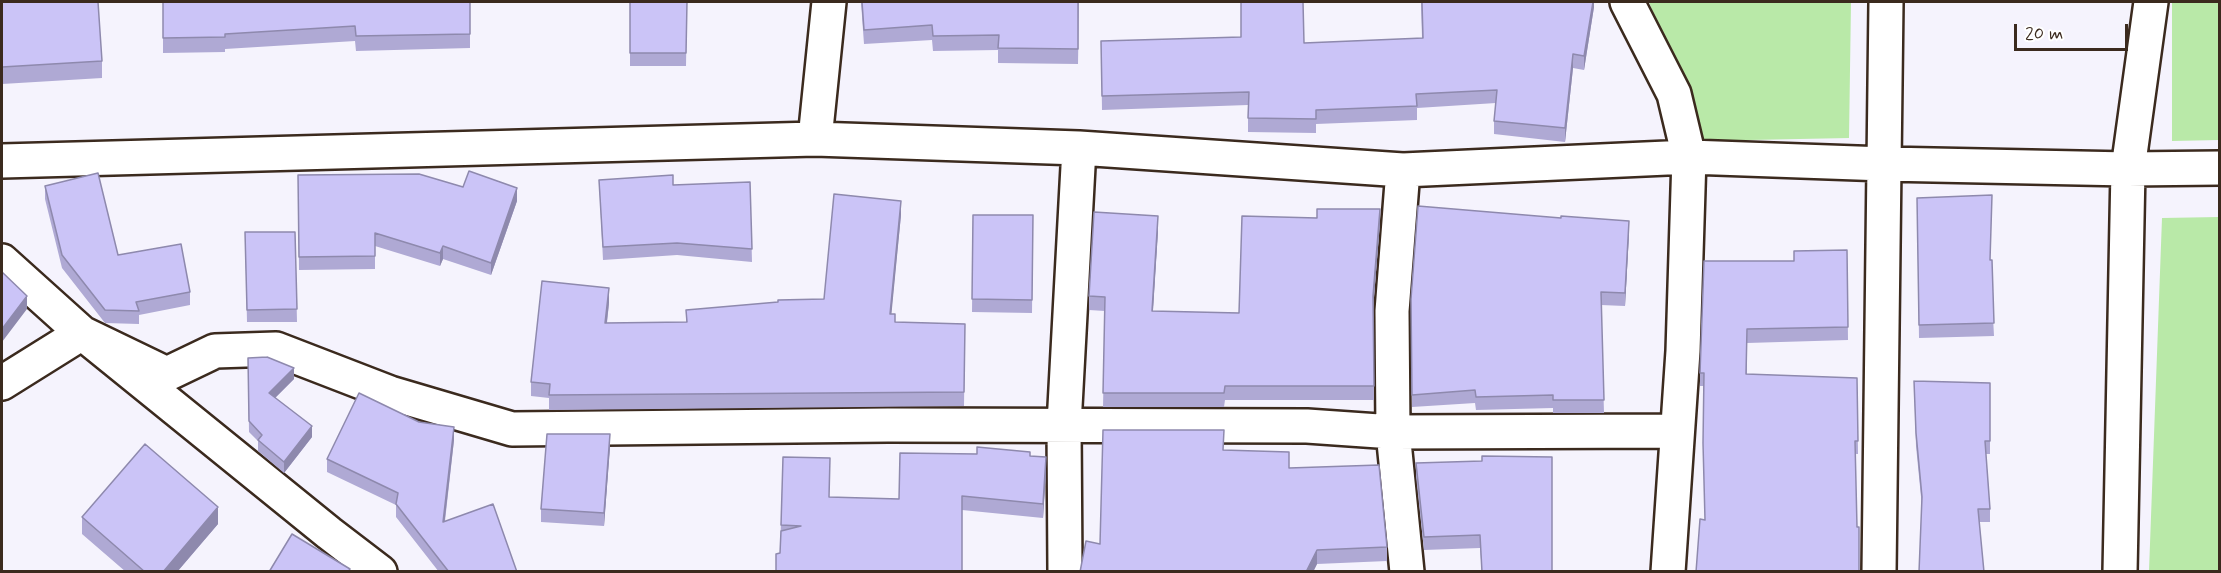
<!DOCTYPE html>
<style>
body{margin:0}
#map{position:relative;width:2221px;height:573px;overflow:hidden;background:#f5f3fd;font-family:Mynerve,sans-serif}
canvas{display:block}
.frame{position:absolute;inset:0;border:3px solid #3b2a1e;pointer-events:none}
.scale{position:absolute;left:2014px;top:24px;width:114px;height:27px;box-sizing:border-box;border:3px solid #3b2a1e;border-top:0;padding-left:8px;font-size:18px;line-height:21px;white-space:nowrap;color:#3b2a1e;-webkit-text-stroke:4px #fff;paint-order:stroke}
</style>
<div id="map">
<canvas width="2221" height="573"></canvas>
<div class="frame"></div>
<div class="scale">20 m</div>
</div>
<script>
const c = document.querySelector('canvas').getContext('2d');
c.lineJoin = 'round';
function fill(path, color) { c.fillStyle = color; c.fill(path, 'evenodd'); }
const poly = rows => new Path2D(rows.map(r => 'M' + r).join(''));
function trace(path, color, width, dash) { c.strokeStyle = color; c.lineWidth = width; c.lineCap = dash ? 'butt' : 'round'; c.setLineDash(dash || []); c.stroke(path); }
fill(poly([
 [1649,2,1851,2,1849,138,1700,141],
 [2172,2,2219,2,2219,140,2172,141],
 [2219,217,2219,571,2149,571,2162,218]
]), '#b9e9a8');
const street = poly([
 [1627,2,1674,94,1689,157,1683,351,1668,572],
 [815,139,829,2],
 [2,161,815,139,1079,148,1403,170,1689,157,1885,164,2128,169,2220,168],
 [1403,170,1392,311,1393,432,1407,572],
 [2,261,82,333,329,533,380,572],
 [82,333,167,374,215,351,276,349,390,393,512,429,888,425,1307,426,1393,432,1677,431],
 [2,383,82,333],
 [1065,572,1064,425,1079,148],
 [1879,572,1886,2],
 [2120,572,2128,169,2151,2]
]);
trace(street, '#3b2a1e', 38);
trace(street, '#fff', 33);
fill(poly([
 [2,2,102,61,102,78,2,84],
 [163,2,470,2,470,48,356,51,355,41,225,49,225,52,163,53],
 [630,2,687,2,686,66,630,66],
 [861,2,1079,2,1078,64,998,63,998,50,933,51,932,40,864,44],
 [1421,2,1594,2,1594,7,1584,70,1573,68,1565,142,1494,134,1494,121,1496,103,1417,108,1417,120,1316,124,1316,133,1248,132,1248,105,1102,110,1101,41,1304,43,1422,38],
 [298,175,463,187,517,201,491,275,443,259,440,266,375,246,375,269,299,270],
 [599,180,673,185,750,182,752,262,677,255,603,260],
 [45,186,118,255,190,292,190,305,139,315,139,324,105,323,62,268,45,199],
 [1917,198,1990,260,1994,336,1919,338],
 [901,215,891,314,895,322,965,324,964,406,549,410,549,398,531,396,531,382,609,303,607,323,686,322,686,310,824,299],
 [973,215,1033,215,1032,313,972,312],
 [1380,223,1373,308,1374,400,1225,400,1224,407,1103,407,1105,311,1089,310,1089,296,1158,231,1153,311,1239,313],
 [245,232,295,232,297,322,247,322],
 [1629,233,1625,306,1601,305,1604,413,1553,413,1553,408,1476,410,1475,403,1412,407,1411,299],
 [1847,250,1848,340,1747,343,1747,374,1857,378,1858,454,1855,454,1705,519,1704,386,1700,386,1700,373,1794,261],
 [248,358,294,379,275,398,312,437,284,473,258,451,258,441,249,432],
 [1914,381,1990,383,1990,454,1986,454,1990,509,1990,522,1979,522,1922,507,1916,446],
 [454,440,445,521,517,572,439,572,396,517,396,505,327,472,327,459],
 [610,447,604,526,541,522,541,509],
 [1224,450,1289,468,1387,547,1387,561,1317,564,1313,572,1080,572,1100,544],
 [1030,456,1046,471,1043,518,962,510,780,553,783,457,829,497,899,499],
 [1416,463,1552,572,1482,572,1480,548,1424,550,1416,476],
 [82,517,218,524,177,572,126,572,82,534]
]), '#afa9d4');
fill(poly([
 [1593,2,1594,2,1594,7,1584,70,1584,56],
 [1573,54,1573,68,1565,142,1565,128],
 [517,188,517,201,491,275,491,263],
 [901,201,901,215,890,329,890,314],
 [1380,209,1380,223,1373,310,1373,296],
 [1158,216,1158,231,1152,325,1152,311],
 [1629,221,1629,233,1625,306,1625,293],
 [443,246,443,259,440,266,440,253],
 [609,288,609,303,605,338,605,323],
 [27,296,27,309,2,342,2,329],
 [294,368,294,379,269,404,269,393],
 [312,426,312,437,284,473,284,462],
 [454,427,454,440,443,535,443,522],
 [610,434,610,447,604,526,604,513],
 [1046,457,1046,471,1043,518,1043,504],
 [218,507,218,524,177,572,163,572],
 [1317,550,1317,564,1313,572,1306,572]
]), '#8e89ad');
const building = poly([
 [2,2,98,2,102,61,2,67,2,2],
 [163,2,470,2,470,34,356,36,355,26,225,34,225,37,163,38,163,2],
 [630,2,687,2,686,53,630,53,630,2],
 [862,2,1078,2,1078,49,998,48,999,35,933,36,932,25,864,30,862,2],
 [1241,2,1303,2,1304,43,1423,38,1422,2,1593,2,1584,56,1573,54,1565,128,1494,121,1497,90,1416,94,1417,106,1316,110,1316,119,1248,118,1249,92,1102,96,1101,41,1241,37,1241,2],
 [469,171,517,188,491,263,443,246,440,253,375,233,375,256,299,257,298,175,419,174,463,187,469,171],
 [98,173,118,255,181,244,190,292,136,302,139,311,105,310,62,255,45,186,98,173],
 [673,175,673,185,750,182,752,249,677,243,603,247,599,180,673,175],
 [834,194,901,201,890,314,895,314,895,322,965,324,964,392,549,395,550,384,531,382,542,281,609,288,605,323,687,322,686,310,778,302,778,300,824,299,834,194],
 [1992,195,1990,260,1992,260,1994,323,1919,325,1917,198,1992,195],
 [1418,206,1561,218,1561,216,1629,221,1625,293,1601,292,1604,400,1553,400,1553,395,1476,397,1475,390,1412,395,1411,299,1418,206],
 [1317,209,1380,209,1373,296,1374,386,1225,386,1224,393,1103,393,1105,297,1089,296,1094,212,1158,216,1152,311,1239,313,1242,216,1317,218,1317,209],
 [973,215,1033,215,1032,300,972,299,973,215],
 [245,232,295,232,297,309,247,310,245,232],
 [1847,250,1848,327,1747,329,1746,374,1857,378,1858,441,1855,441,1857,527,1859,527,1859,572,1696,572,1700,519,1705,520,1703,443,1704,373,1700,373,1704,261,1794,261,1794,251,1847,250],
 [2,272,27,296,2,329,2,272],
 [267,357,294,368,269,393,312,426,284,462,258,440,262,435,249,421,248,358,267,357],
 [1914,381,1990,383,1990,441,1985,441,1990,509,1978,509,1984,572,1919,572,1922,497,1916,433,1914,381],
 [359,393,419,422,454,427,443,522,493,504,517,572,449,572,396,504,398,493,327,459,359,393],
 [1103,430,1224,430,1223,450,1289,452,1289,468,1379,465,1387,547,1317,550,1306,572,1080,572,1086,541,1100,544,1103,430],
 [547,434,610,434,604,513,541,509,547,434],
 [145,444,218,507,163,572,145,572,82,517,145,444],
 [977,447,1030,452,1030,456,1046,457,1043,504,962,496,962,572,776,572,776,554,780,553,781,531,801,526,781,525,783,457,830,458,829,497,899,499,900,453,977,454,977,447],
 [1482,456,1552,457,1552,572,1482,572,1480,535,1424,537,1416,463,1482,461,1482,456],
 [292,534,350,569,348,572,269,572,292,534]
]);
fill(building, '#cbc4f7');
trace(building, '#8e89ad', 1.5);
</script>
